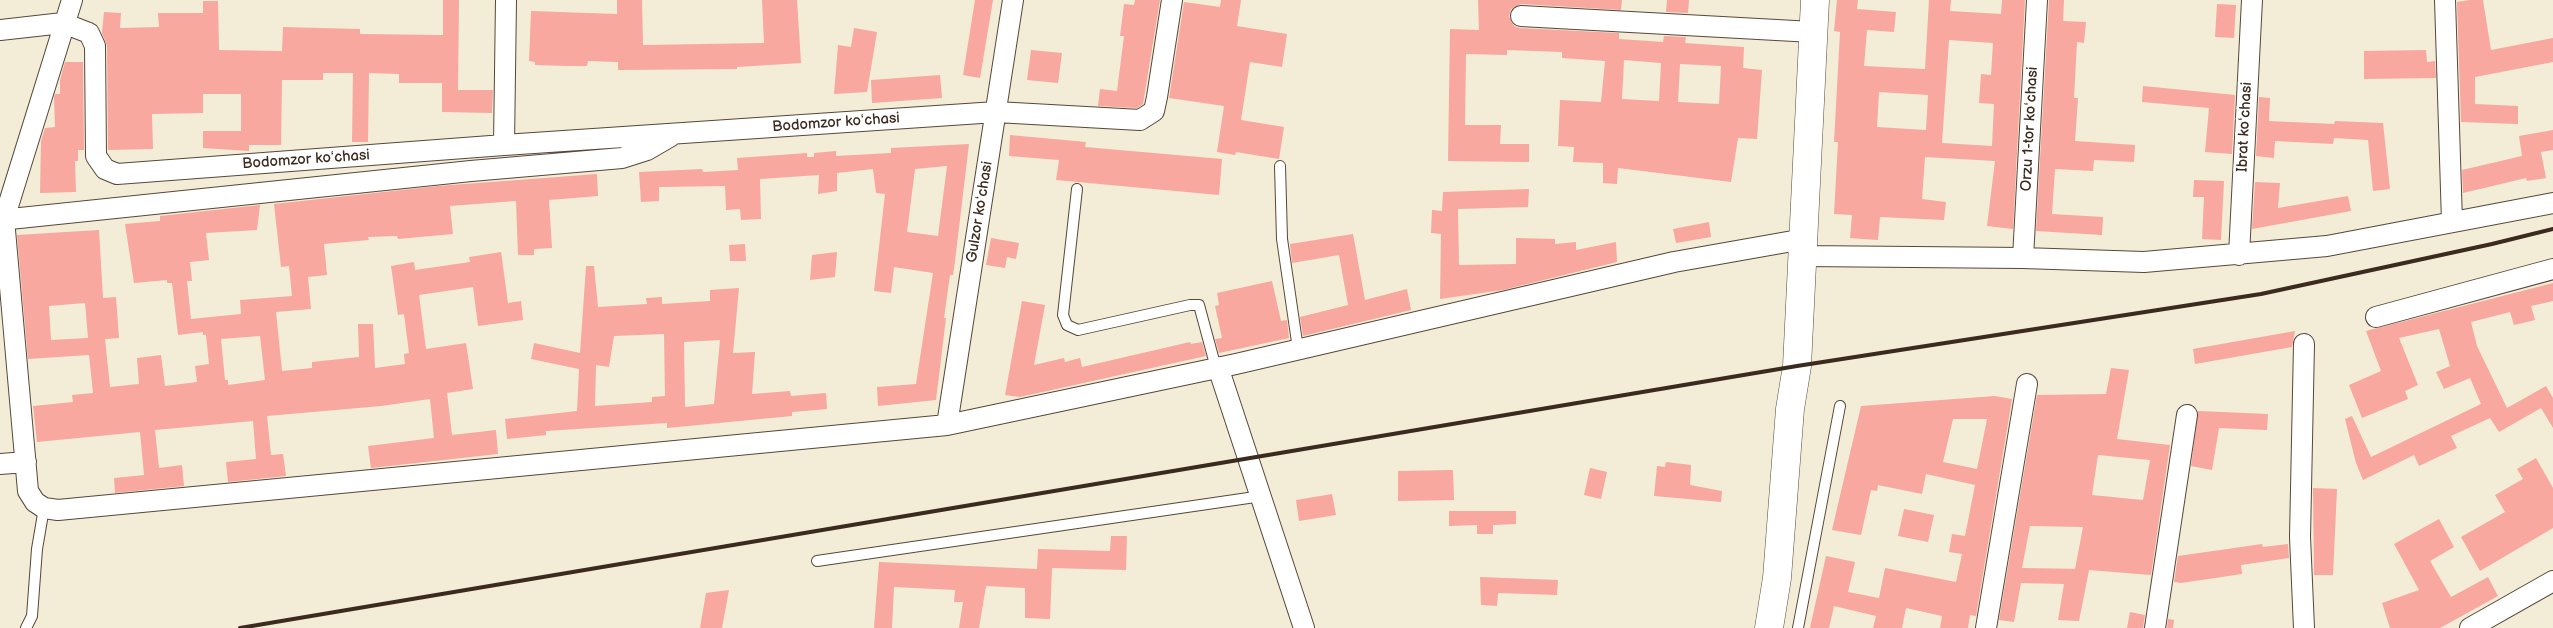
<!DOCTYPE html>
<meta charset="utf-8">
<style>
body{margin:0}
canvas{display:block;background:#f3ecd7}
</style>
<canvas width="2553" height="628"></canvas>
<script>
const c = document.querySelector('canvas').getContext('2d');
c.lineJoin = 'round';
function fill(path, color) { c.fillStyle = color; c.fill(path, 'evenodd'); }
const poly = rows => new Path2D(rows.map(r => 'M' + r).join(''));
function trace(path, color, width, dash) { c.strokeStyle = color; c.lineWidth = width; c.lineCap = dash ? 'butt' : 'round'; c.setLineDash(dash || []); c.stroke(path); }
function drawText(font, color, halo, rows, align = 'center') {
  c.font = font + ' "Balsamiq Sans",sans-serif'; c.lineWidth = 5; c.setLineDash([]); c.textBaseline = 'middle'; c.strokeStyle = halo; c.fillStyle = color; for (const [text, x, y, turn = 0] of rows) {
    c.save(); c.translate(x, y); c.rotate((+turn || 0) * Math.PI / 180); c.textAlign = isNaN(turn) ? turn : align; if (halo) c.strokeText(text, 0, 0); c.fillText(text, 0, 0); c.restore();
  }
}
fill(poly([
 [443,0,459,0,458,90,493,90,492,113,442,112,442,83,399,83,399,74,369,73,368,142,352,142,353,73,323,73,323,80,282,80,281,145,249,145,249,151,203,148,203,131,241,131,241,94,203,94,203,113,152,114,153,149,108,150,107,46,102,33,104,12,121,13,120,28,159,27,158,13,203,13,203,1,218,1,219,50,282,51,283,27,360,29,360,34,443,35],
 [617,0,642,0,643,45,764,43,762,0,797,0,801,63,737,67,737,69,618,70,618,62,588,61,587,66,568,66,535,65,535,62,529,61,531,11,617,14],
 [975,0,993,0,980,78,963,75],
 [1135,0,1160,0,1143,104,1137,108,1098,106,1100,89,1117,91,1124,36,1120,36,1124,4,1134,5],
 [1221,0,1241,0,1237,26,1287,34,1282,67,1250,62,1241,120,1284,127,1279,159,1236,152,1235,155,1217,152,1224,106,1169,98,1184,2,1220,7],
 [1478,0,1622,0,1621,10,1521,4,1511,9,1509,16,1514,26,1520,28,1619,33,1619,39,1663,42,1664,36,1686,37,1685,43,1744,47,1743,68,1762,70,1757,139,1738,138,1731,182,1618,168,1617,184,1603,183,1603,163,1573,162,1574,147,1558,146,1560,100,1601,102,1605,61,1562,58,1562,52,1507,50,1507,55,1466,54,1465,125,1501,125,1500,144,1529,144,1529,162,1448,161,1450,29,1479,30],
 [1624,60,1661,63,1659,101,1622,99],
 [1680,64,1721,66,1719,104,1678,102],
 [1667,0,1689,0,1688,13,1666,12],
 [1837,0,1858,0,1857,9,1896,12,1894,32,1867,30,1864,66,1925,69,1929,0,1951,0,1950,11,2001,14,2002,0,2025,0,2013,229,1987,226,1995,161,1925,157,1922,199,1946,202,1944,220,1880,217,1878,240,1850,238,1852,215,1834,214,1838,142,1834,142,1840,32,1834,31],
 [1949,40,1993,43,1991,75,1981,74,1979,103,1994,104,1992,146,1942,143],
 [1879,92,1928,95,1926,130,1877,127],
 [2049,0,2064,0,2063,21,2086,22,2084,43,2077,42,2074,98,2078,98,2075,141,2135,145,2134,162,2094,160,2093,171,2055,169,2052,214,2103,217,2102,235,2036,231],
 [2470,0,2483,0,2491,50,2553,38,2553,62,2475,77,2475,104,2518,106,2518,124,2461,122,2457,2],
 [2217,4,2236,5,2234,38,2215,37],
 [854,28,877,32,867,92,834,94,838,45,851,47],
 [1031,50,1062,53,1058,83,1027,80],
 [2426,50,2427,62,2435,61,2436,78,2364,79,2364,51],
 [65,62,83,62,84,150,78,150,78,161,75,161,76,192,40,193,41,141,45,128,55,127,54,97,55,94,60,94,60,80],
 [940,75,942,98,872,103,871,80],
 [2143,86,2235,95,2232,154,2205,152,2209,108,2142,102],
 [2259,97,2270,98,2269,121,2334,124,2335,121,2383,123,2390,189,2373,191,2368,140,2334,138,2333,144,2275,141,2274,158,2256,156],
 [2553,130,2553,150,2541,152,2546,178,2527,181,2526,178,2463,193,2462,170,2522,156,2519,136],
 [1010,135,1086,142,1085,147,1222,159,1219,195,1056,180,1059,160,1009,156],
 [969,144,955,261,953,275,950,275,944,318,946,318,936,400,878,406,877,387,916,384,933,273,894,267,891,293,874,291,885,194,876,193,873,169,837,173,837,191,818,194,819,175,760,179,761,219,741,220,740,209,726,210,725,186,659,187,659,201,641,202,639,172,702,169,703,172,738,170,737,158,807,153,807,157,814,157,814,153,836,151,836,156,891,153,891,148],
 [947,166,938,236,907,232,915,169],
 [597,174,598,196,549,200,552,248,534,249,534,255,518,255,516,201,450,206,453,234,398,239,397,236,368,237,369,240,324,244,327,275,308,277,311,309,276,312,282,371,312,368,312,362,359,357,358,324,373,324,375,368,405,364,404,354,409,353,404,314,398,315,391,266,414,262,415,270,470,262,469,257,501,252,508,303,521,301,523,320,478,326,473,287,419,295,426,349,466,343,473,389,447,393,452,435,496,430,498,454,371,468,368,446,434,438,430,399,381,406,267,416,271,455,283,454,286,476,228,482,226,462,256,459,253,421,155,430,159,468,182,465,184,486,115,493,114,478,144,475,140,432,37,442,33,406,73,402,72,395,93,393,89,355,28,359,17,235,99,230,103,298,116,297,119,338,105,339,110,387,139,384,137,358,161,355,165,386,197,382,195,366,209,364,206,335,203,335,203,332,178,335,172,283,167,283,167,280,134,283,125,224,160,221,160,216,260,205,257,230,206,233,209,260,190,262,192,281,187,281,191,319,241,314,240,300,292,296,289,266,281,267,274,204,438,186],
 [85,303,88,338,51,340,49,306],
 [260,336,265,380,228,385,228,380,225,380,221,339],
 [2194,180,2224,181,2221,240,2202,239,2204,197,2193,197],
 [2255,182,2280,183,2278,208,2348,196,2351,211,2252,229],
 [1529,189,1528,207,1458,209,1459,265,1516,264,1516,238,1555,239,1555,244,1576,242,1576,250,1616,242,1617,262,1503,290,1440,299,1441,234,1431,233,1432,210,1442,211,1443,192],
 [1709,222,1711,237,1676,243,1673,229],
 [1353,234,1365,300,1407,289,1411,310,1303,336,1300,317,1348,305,1339,255,1292,263,1290,244],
 [991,238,1019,243,1016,259,1007,257,1005,268,986,265],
 [745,244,746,261,730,261,729,245],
 [837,252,835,277,810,280,812,255],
 [586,266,594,266,598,307,647,304,646,298,662,297,662,304,710,301,710,290,739,288,733,353,755,352,752,394,790,391,791,396,826,393,827,409,792,412,792,416,667,428,667,423,546,431,546,435,507,439,505,419,577,411,579,369,531,359,534,343,580,353],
 [664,334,665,396,652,397,652,402,595,406,596,365,609,367,614,336],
 [720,340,714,404,685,407,684,342],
 [1272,281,1281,321,1287,320,1289,338,1219,353,1215,339,1222,338,1215,306,1219,305,1217,293],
 [2553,283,2553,301,2531,306,2535,320,2514,325,2510,312,2471,322,2477,346,2507,408,2546,386,2553,398,2553,428,2541,408,2499,432,2490,418,2451,436,2457,448,2419,466,2414,455,2363,480,2356,463,2345,419,2352,416,2371,457,2481,404,2470,378,2444,389,2436,372,2450,366,2439,329,2399,338,2418,385,2405,391,2408,399,2362,418,2349,385,2381,371,2366,331],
 [1022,301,1045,305,1034,365,1064,358,1065,362,1080,358,1082,367,1190,342,1191,344,1202,342,1206,356,1020,397,1005,395],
 [2295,331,2292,347,2195,364,2193,349],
 [2111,368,2129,370,2117,439,2170,445,2151,575,2089,570,2079,621,2058,620,2064,584,2021,583,2014,622,1999,620,2037,395,2106,394],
 [2098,455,2150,460,2143,500,2092,495],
 [2030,526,2083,527,2075,569,2086,569,2022,568],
 [1995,396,2012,399,1976,616,1970,615,1968,628,1940,628,1942,616,1906,608,1902,628,1873,628,1876,616,1834,606,1829,628,1810,628,1826,556,1855,562,1848,592,1879,598,1885,568,1956,582,1962,554,1949,552,1952,534,1965,536,1975,485,1926,474,1922,494,1878,485,1877,491,1871,490,1861,535,1832,530,1861,406],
 [1953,419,1987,419,1977,469,1943,462],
 [2198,411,2268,414,2267,430,2219,428,2212,470,2191,466],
 [2536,458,2553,488,2553,528,2480,571,2461,537,2505,512,2495,495,2523,479,2517,469],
 [1666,462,1691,465,1690,485,1722,491,1721,502,1654,496,1657,466,1665,467],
 [1590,468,1607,472,1601,499,1584,495],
 [1453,470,1454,500,1398,501,1398,471],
 [2313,488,2337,489,2333,575,2314,575],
 [1332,494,1336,515,1299,521,1296,500],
 [1904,509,1934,515,1928,542,1898,536],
 [1449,511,1516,511,1516,524,1493,525,1493,534,1477,534,1477,525,1449,526],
 [2439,519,2454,547,2430,561,2451,597,2488,577,2498,596,2440,628,2390,628,2382,603,2419,590,2394,544],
 [1111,536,1127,536,1126,570,1052,568,1050,619,1025,618,1025,588,986,586,979,628,959,628,963,602,954,602,955,590,894,587,892,628,874,628,879,562,1037,569,1038,549,1110,551],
 [2262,544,2263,547,2288,544,2289,558,2241,565,2242,574,2181,583,2174,582,2178,556],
 [1480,577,1558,580,1557,595,1498,593,1497,606,1481,605],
 [729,590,722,628,700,628,706,593],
 [2130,612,2145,615,2143,628,2127,628],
 [2168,619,2174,620,2173,628,2167,628]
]), '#f8a89e');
const lane = poly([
 [1280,166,1282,239,1298,349],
 [1077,189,1063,315,1067,325,1078,330,1190,305,1199,305,1216,368],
 [817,561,1262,496],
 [26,628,32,616,37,549,44,508],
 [1798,628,1840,406]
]);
const street = poly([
 [72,0,4,219,28,491,35,502,44,508,58,510,947,425,1236,364,1674,262,1804,239],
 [2445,0,2452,222],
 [1521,16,1813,32],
 [0,30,63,23,89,33,95,46,96,156,105,169,117,174,504,145,996,112,1140,120,1154,111,1157,97,1172,0],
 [504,145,506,0],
 [0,220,471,171,622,158,647,150,671,136],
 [2239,255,2252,0],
 [1803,256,2023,258,2144,262,2327,246,2553,203],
 [2023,258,2037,0],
 [2376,317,2553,269],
 [2304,344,2300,537,2304,628],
 [1218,367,1304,628],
 [947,425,1013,0],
 [0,464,26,462],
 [1986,628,2027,384],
 [2155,628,2187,415],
 [2470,628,2553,581]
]);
const secondary = poly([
 [1769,628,1777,578,1790,409,1797,366,1815,0]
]);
trace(lane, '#57473a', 12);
trace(street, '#57473a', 22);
trace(secondary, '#57473a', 29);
trace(lane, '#fff', 10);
trace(street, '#fff', 20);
trace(secondary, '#fff', 28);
trace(poly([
 [240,628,1797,366,2261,294,2492,244,2553,229]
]), '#3b2a1e', 4);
drawText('15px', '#3b2a1e', '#fff', [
 ["Bodomzor koʻchasi",836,123,-4],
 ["Ibrat koʻchasi",2245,127,-87],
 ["Orzu 1-tor koʻchasi",2030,129,-87],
 ["Bodomzor koʻchasi",306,160,-4],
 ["Gulzor koʻchasi",980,212,-81]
]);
</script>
